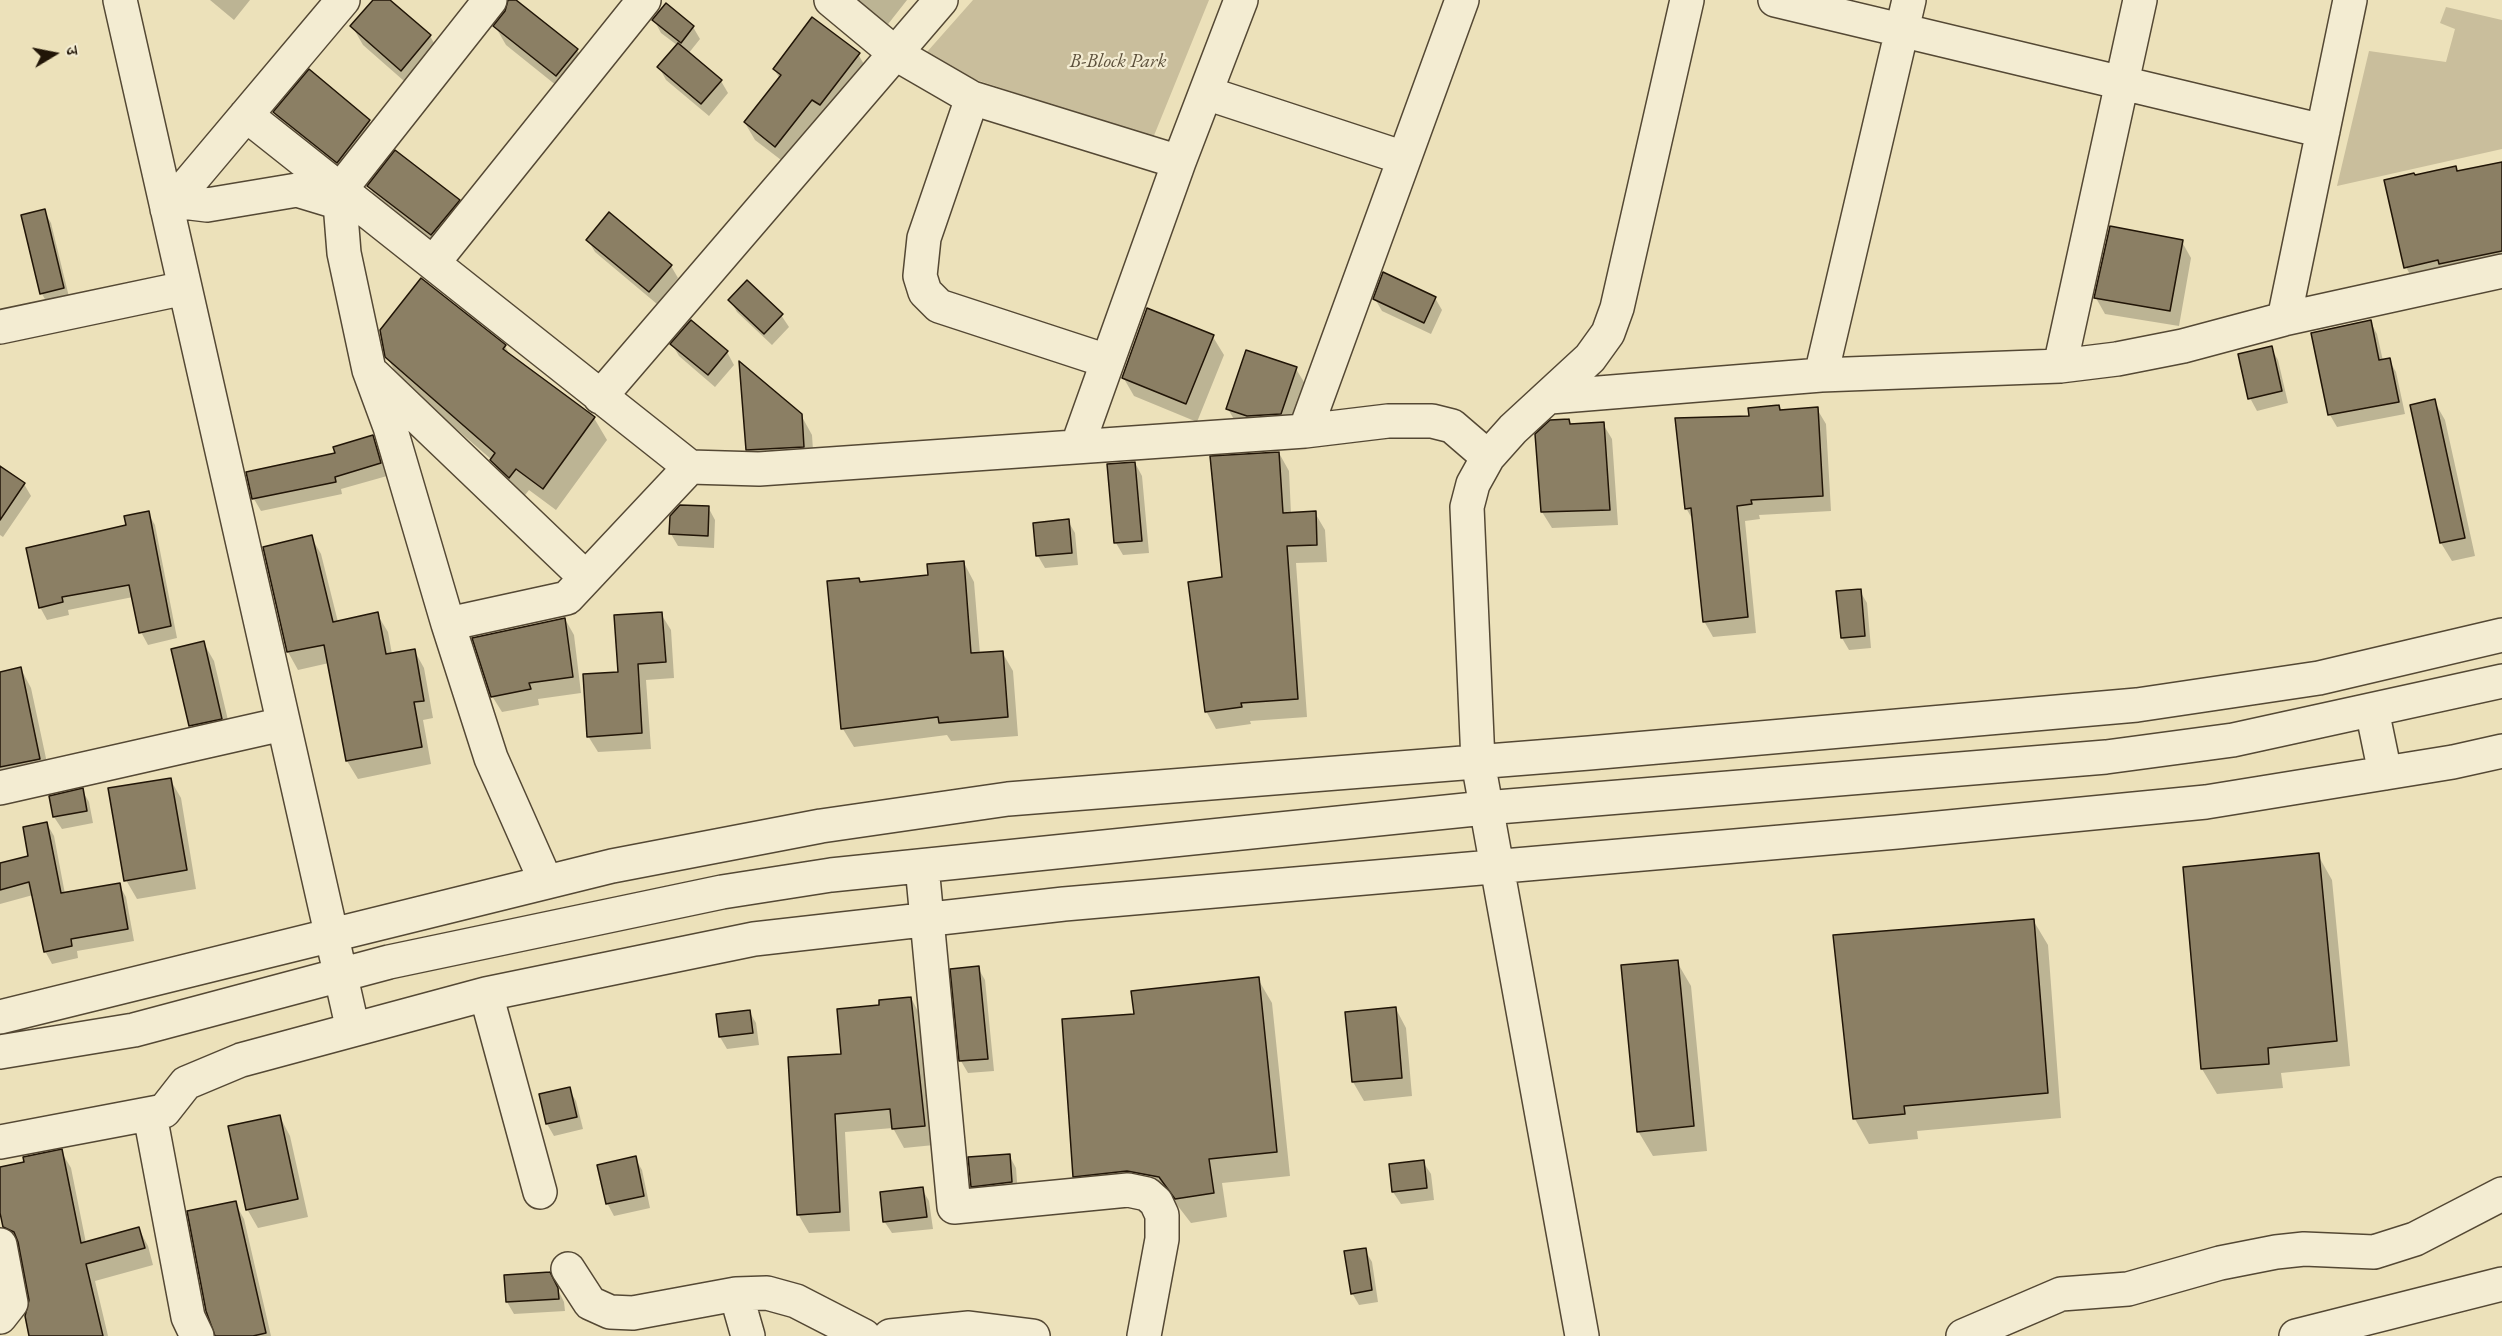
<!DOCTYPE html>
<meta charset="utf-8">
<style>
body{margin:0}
#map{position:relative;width:2502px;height:1336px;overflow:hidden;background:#ece1ba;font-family:"EB Garamond","Noto Serif Devanagari",serif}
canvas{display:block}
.north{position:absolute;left:24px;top:24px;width:60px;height:60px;-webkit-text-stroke:4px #f3ecd2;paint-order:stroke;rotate:80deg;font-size:16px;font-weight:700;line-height:24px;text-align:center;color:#211507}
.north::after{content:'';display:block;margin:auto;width:21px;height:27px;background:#211507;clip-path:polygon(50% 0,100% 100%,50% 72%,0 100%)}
</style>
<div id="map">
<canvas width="2502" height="1336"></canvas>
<div class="north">उ</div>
</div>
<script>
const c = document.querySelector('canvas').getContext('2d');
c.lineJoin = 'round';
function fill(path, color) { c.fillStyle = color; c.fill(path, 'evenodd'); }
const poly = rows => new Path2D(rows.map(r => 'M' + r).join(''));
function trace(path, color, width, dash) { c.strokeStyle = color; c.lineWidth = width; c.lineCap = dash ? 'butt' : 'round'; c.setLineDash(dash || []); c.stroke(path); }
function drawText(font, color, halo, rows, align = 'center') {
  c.font = font + ' "EB Garamond",serif'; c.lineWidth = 4.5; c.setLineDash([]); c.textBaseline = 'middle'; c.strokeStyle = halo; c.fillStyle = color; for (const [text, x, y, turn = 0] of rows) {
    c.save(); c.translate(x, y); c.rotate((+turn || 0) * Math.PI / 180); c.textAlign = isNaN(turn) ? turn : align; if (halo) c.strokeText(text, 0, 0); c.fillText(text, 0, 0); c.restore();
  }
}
fill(poly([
 [973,0,1209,0,1153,138,919,61],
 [2446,7,2502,20,2502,149,2337,186,2369,51,2446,62,2455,29,2440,23]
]), '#c9be9c');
fill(poly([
 [210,0,250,0,234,20],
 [374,0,388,0,430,36,441,55,412,88,363,45,352,26],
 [510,0,514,0,577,50,587,69,567,94,506,45,495,26,510,4],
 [849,0,907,0,885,28],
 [654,20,693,27,700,39,688,54,721,81,728,93,709,116,666,80,659,67,677,45,661,33],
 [858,54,868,71,785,163,755,140,745,123,780,79,774,69],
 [275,113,369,121,379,140,348,181,286,131],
 [2502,164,2502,271,2415,284,2406,267,2415,177,2456,168,2458,172],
 [369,186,459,201,469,220,443,253,380,205],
 [44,211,51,223,70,301,49,306,42,294,23,216],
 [588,240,671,266,678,278,657,304,595,252],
 [2182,242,2191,258,2179,326,2105,314,2096,298],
 [422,280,505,346,511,357,594,418,607,440,556,510,529,490,522,499,505,483,492,460,400,380,387,357],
 [1435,298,1442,310,1431,334,1382,311,1375,299],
 [730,300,781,315,789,327,772,345,737,312],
 [2370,321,2377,334,2383,361,2389,360,2396,372,2405,414,2337,427,2330,415,2312,334],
 [1213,337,1224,355,1197,422,1134,396,1123,377],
 [672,344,727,352,734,365,715,387,679,356],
 [2271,348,2278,360,2288,403,2257,411,2250,398],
 [1296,369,1307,387,1292,432,1239,428,1228,409],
 [2434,401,2445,420,2475,556,2452,561,2441,543],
 [1778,407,1781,411,1817,409,1826,424,1831,511,1759,515,1760,519,1745,521,1756,633,1713,637,1704,621,1694,522,1686,508,1751,417],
 [801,415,812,435,814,466,758,468,747,449],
 [1569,420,1572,426,1603,424,1612,439,1618,525,1552,528,1542,512,1537,435],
 [372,437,379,449,387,476,341,489,342,494,261,511,254,499,248,473,337,454],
 [1279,453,1289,471,1291,514,1315,513,1325,530,1327,562,1296,563,1307,717,1250,721,1251,724,1216,729,1206,711,1224,579],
 [1135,463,1142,476,1149,553,1123,555,1116,543],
 [0,468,24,484,31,496,3,537,0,535],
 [708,507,715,520,714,548,678,546,671,534],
 [148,513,155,525,177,638,148,645,141,632,133,597,68,610,69,615,47,620,40,607,127,526],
 [1068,521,1075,533,1078,565,1045,568,1038,556],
 [311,537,321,554,338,622,377,614,388,632,392,654,414,650,424,668,433,718,423,720,431,764,358,779,347,761,329,663,298,670,288,652,265,548],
 [964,563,974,582,980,654,1002,652,1013,671,1018,736,951,741,947,735,854,747,843,729,861,584,930,577],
 [1860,591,1867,603,1871,648,1849,650,1842,638,1838,593],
 [661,614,671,630,674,678,646,680,651,749,598,752,588,736,620,673],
 [565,619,574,635,581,693,538,699,539,705,502,712,492,696],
 [203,642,214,661,232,737,202,744,191,725],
 [21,669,31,688,50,777,0,788,0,673],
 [170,779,181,798,196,889,137,899,126,880],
 [82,790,89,802,93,823,62,829,54,817],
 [47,824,54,836,65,894,119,885,126,897,134,941,77,951,78,958,52,964,45,951,33,895,0,904,0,864,30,857],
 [2318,855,2332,880,2350,1066,2281,1073,2283,1088,2217,1094,2202,1069],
 [2033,920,2048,945,2061,1118,1917,1131,1918,1139,1869,1144,1855,1119],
 [1677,962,1691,986,1707,1151,1653,1156,1638,1131],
 [978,968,985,980,994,1071,968,1073,961,1061,952,970],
 [1258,979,1272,1003,1290,1176,1222,1183,1227,1217,1191,1223,1174,1201,1141,1195,1088,1201,1074,1176,1135,1016],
 [911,998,921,1017,934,1145,904,1148,893,1128,845,1132,850,1231,809,1233,798,1214,843,1055,881,1006],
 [1396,1009,1406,1028,1412,1096,1364,1101,1353,1082],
 [749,1011,756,1023,759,1045,727,1049,720,1037,717,1015],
 [569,1089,576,1101,583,1129,554,1136,547,1124],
 [280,1117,290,1136,308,1217,258,1228,247,1209],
 [61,1151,71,1168,86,1243,139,1229,148,1246,153,1265,95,1281,108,1336,31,1336,31,1300,20,1247,14,1244,4,1226,0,1206,0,1168],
 [1009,1155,1016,1168,1018,1195,979,1198,972,1186],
 [635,1158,642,1170,650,1208,614,1216,607,1203],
 [1423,1162,1431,1174,1434,1200,1401,1204,1393,1192,1390,1166],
 [922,1189,929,1201,933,1229,892,1233,884,1221],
 [235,1203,244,1219,271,1336,215,1336],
 [1365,1250,1372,1262,1378,1302,1359,1305,1352,1293],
 [556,1286,564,1302,565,1311,514,1314,507,1302]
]), '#0003');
const building = poly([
 [373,0,390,0,431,35,401,71,350,26,373,0],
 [508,0,516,0,578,49,556,76,493,26,505,11,508,0],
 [666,3,694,26,681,43,652,20,666,3],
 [812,17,860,53,820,105,812,100,775,147,744,122,781,75,773,69,812,17],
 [678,43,722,80,701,104,657,67,678,43],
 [309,69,370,120,337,163,273,112,309,69],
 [395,150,460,200,431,235,367,186,395,150],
 [2502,162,2502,251,2439,264,2438,260,2404,268,2384,180,2414,173,2415,175,2456,166,2457,171,2502,162],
 [45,209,64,288,40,294,21,215,45,209],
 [609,212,672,265,649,292,586,240,609,212],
 [2110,226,2183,240,2170,311,2094,298,2110,226],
 [1383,272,1436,297,1424,323,1373,299,1383,272],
 [421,278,506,345,503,349,595,417,543,489,516,469,509,478,490,460,495,453,385,357,380,330,421,278],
 [747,280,783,314,764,334,728,300,747,280],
 [1147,308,1214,335,1186,404,1122,378,1147,308],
 [691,320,728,351,708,375,670,344,691,320],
 [2371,320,2379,360,2390,358,2399,402,2328,415,2311,333,2371,320],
 [2272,346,2282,391,2248,399,2238,354,2272,346],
 [1246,350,1297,367,1281,414,1247,416,1226,409,1246,350],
 [739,361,802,414,804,447,746,450,739,361],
 [2435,399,2465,538,2440,543,2410,405,2435,399],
 [1779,405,1780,410,1818,407,1823,496,1751,500,1752,504,1737,506,1748,617,1703,622,1691,508,1685,509,1675,418,1749,416,1748,408,1779,405],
 [1569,419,1570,424,1604,422,1610,510,1541,512,1535,434,1550,420,1569,419],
 [373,435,381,463,335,477,336,482,252,499,246,472,335,453,333,447,373,435],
 [1279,452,1283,513,1316,511,1317,545,1287,546,1298,699,1241,703,1242,707,1205,712,1188,582,1222,577,1210,456,1279,452],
 [1135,462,1142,541,1114,543,1107,464,1135,462],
 [0,466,25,483,0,520,0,466],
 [680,505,709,506,708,536,669,534,670,516,680,505],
 [149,511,171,626,139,633,129,585,62,597,63,602,39,608,26,548,126,525,124,516,149,511],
 [1069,519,1072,553,1036,556,1033,523,1069,519],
 [312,535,333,622,378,612,386,654,415,649,424,701,414,702,422,747,346,761,324,645,287,652,263,547,312,535],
 [964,561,971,653,1003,651,1008,717,939,723,938,717,841,729,827,581,859,578,860,582,928,575,927,564,964,561],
 [1861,589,1865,636,1841,638,1836,591,1861,589],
 [662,612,666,662,638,664,642,733,587,737,583,674,618,672,614,615,662,612],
 [565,618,573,677,529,683,531,689,491,697,472,638,565,618],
 [204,641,222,719,189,726,171,649,204,641],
 [21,667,40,759,0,767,0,672,21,667],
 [171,778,187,870,124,881,108,788,171,778],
 [83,788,87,811,53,817,49,796,83,788],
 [47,822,61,893,120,883,128,929,71,939,72,946,44,952,29,882,0,890,0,863,28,856,23,827,47,822],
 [2319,853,2337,1041,2268,1048,2269,1064,2201,1069,2183,867,2319,853],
 [2034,919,2048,1093,1904,1106,1905,1114,1853,1119,1833,935,2034,919],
 [1678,960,1694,1126,1637,1132,1621,965,1678,960],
 [979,966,988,1059,959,1061,950,969,979,966],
 [1259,977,1277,1152,1209,1159,1214,1193,1175,1199,1159,1177,1127,1171,1073,1177,1062,1019,1134,1014,1131,991,1259,977],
 [911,997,925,1126,892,1129,890,1109,835,1114,840,1212,797,1215,788,1057,841,1054,837,1009,879,1005,879,1000,911,997],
 [1396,1007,1402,1078,1352,1082,1345,1012,1396,1007],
 [750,1010,753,1033,719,1037,716,1014,750,1010],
 [570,1087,577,1117,546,1124,539,1094,570,1087],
 [280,1115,298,1199,246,1210,228,1126,280,1115],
 [62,1149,81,1243,139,1227,145,1248,86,1264,103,1336,29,1336,25,1316,29,1300,18,1242,14,1232,3,1227,0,1213,0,1167,24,1162,23,1157,62,1149],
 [1010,1154,1012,1182,971,1187,968,1157,1010,1154],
 [636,1156,644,1196,606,1204,597,1165,636,1156],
 [1424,1160,1427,1188,1392,1192,1389,1164,1424,1160],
 [923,1187,927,1217,883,1222,880,1192,923,1187],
 [236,1201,266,1333,253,1336,215,1336,206,1311,187,1211,236,1201],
 [1366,1248,1372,1290,1351,1294,1344,1251,1366,1248],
 [550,1272,558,1288,559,1299,506,1302,504,1275,550,1272]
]);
fill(building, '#8b7f64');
trace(building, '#211507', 1.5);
const minor = poly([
 [120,0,353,1030],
 [490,0,340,190,340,203,344,253,369,370,390,427,448,624,491,758,546,882],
 [831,0,896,54,972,98,1179,162],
 [1775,0,2323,131],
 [1206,93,1404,158],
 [972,98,924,238,920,276,925,292,939,306,1107,361],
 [246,115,690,467,759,469,1305,431,1388,421,1432,421,1452,426,1488,457],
 [174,201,207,205,297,190,340,203],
 [167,209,343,0],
 [433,263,644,0],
 [2284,319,2350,0],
 [0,327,185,288],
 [2060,366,2140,0],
 [374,375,585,577],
 [1821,375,1909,0],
 [600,397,941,0],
 [1550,397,1821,375,2060,366,2117,359,2183,346,2284,319,2502,271],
 [1305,431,1462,0],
 [1077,447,1179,162,1241,0],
 [448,624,567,598,690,467],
 [2372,710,2385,773],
 [0,788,283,724],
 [922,866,954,1207,1128,1190,1147,1194,1156,1202,1162,1215,1162,1239,1144,1336],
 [486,994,540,1192],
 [0,1017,612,866,821,826,1008,799,1589,753,2137,705,2319,678,2502,635],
 [0,1052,134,1030,389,962,722,892,831,875,1485,808,2106,757,2233,740,2502,681],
 [150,1115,188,1317,197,1336],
 [0,1142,164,1111,186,1083,241,1060,486,994,754,939,1064,904,1897,832,2206,802,2453,762,2502,751],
 [0,1245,11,1303,0,1317],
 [568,1269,590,1303,610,1312,633,1313,736,1294,767,1293,796,1301,864,1336],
 [736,1294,748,1336],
 [890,1336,969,1328,1033,1336],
 [1582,1336,1478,762,1467,507,1473,484,1488,457,1513,429,1590,358,1608,333,1617,308,1687,0],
 [1963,1336,2061,1294,2128,1289,2220,1263,2276,1252,2304,1249,2374,1252,2415,1239,2502,1194],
 [2296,1336,2502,1284]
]);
trace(minor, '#544834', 36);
trace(minor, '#f3ecd2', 33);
drawText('italic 20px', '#5c503b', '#f3ecd2', [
 ["B-Block Park",1118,62]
]);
</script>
